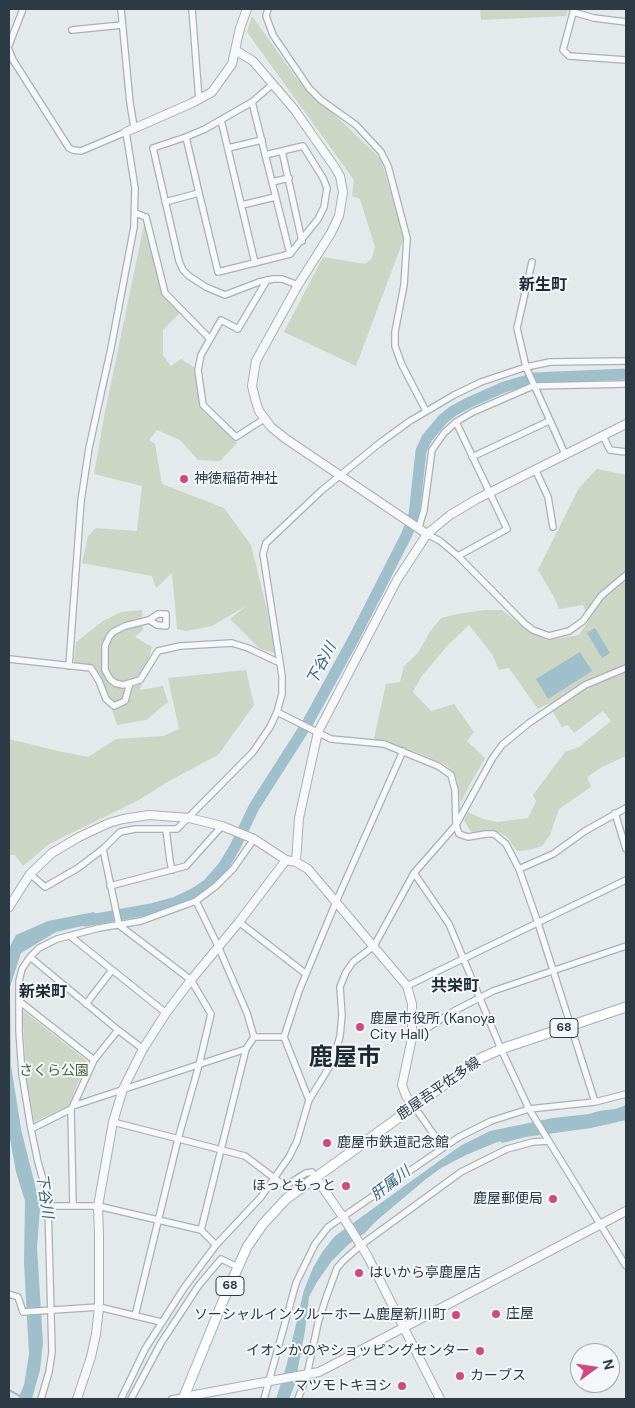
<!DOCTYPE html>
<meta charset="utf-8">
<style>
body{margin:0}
#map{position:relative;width:635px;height:1408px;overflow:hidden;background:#e4e9ec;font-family:"DM Sans",sans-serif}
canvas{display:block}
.frame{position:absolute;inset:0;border:10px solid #2b3a44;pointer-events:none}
.north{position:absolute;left:570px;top:1343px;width:50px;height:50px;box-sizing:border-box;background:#f4f7f9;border:1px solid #a4abb1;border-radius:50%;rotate:76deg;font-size:14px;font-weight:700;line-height:20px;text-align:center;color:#2b3a44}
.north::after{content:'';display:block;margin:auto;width:18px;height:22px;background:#cf4a7e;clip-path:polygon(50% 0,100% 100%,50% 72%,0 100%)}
</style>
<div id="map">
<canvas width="635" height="1408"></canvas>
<div class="frame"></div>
<div class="north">N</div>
</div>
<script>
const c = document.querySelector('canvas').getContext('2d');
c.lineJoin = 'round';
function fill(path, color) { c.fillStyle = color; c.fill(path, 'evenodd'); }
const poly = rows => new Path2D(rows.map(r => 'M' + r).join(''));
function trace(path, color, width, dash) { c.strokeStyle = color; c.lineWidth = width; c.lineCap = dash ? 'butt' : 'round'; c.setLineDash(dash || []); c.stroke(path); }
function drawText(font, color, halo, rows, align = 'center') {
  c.font = font + ' "DM Sans","Noto Sans JP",sans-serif'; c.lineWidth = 4; c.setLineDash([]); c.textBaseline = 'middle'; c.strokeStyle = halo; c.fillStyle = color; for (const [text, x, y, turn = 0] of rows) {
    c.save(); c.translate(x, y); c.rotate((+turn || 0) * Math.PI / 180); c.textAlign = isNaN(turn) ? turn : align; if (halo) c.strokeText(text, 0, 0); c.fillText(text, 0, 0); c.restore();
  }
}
fill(poly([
 [480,9,568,9,566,16,481,20],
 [252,16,297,79,381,159,404,238,356,366,284,332,323,257,365,264,372,258,375,247,360,199,352,196,354,180,247,32],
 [146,215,165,293,183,310,163,330,163,355,171,366,181,359,195,368,201,409,235,439,237,443,220,461,198,460,180,440,157,430,149,440,155,444,162,484,224,508,251,545,278,654,260,649,230,619,246,606,212,626,186,631,177,629,172,573,156,588,152,576,82,563,88,536,96,528,137,531,142,486,94,474,104,417],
 [597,469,626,475,626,756,602,767,587,777,591,787,559,809,550,835,542,846,529,850,517,851,507,837,499,832,489,831,477,834,470,831,464,820,468,812,483,819,498,822,528,818,536,801,533,795,565,752,579,747,611,721,603,711,574,733,568,725,562,727,548,704,538,709,509,668,499,670,492,654,469,625,447,646,421,677,413,692,431,711,454,704,474,732,467,741,485,758,467,790,461,803,457,781,453,772,446,765,416,752,374,739,386,684,400,682,404,666,418,653,429,633,441,618,457,614,484,610,502,610,526,629,546,640,579,635,589,620,583,605,559,609,554,597,538,570,579,488],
 [142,610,143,630,135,637,152,647,140,690,163,686,168,702,146,720,117,725,108,697,91,668,74,662,76,642,103,621,121,612],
 [246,670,254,705,218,755,169,781,139,800,49,844,23,866,15,855,9,855,9,739,58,751,88,757,116,739,163,736,179,729,168,678],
 [22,1010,87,1061,69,1106,34,1122,27,1080]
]), '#cdd5c5');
fill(poly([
 [595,628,610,653,602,658,587,633],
 [580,652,592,671,548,699,536,679],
 [94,912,100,922,56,932,21,953,10,987,11,1065,21,1129,35,1185,40,1209,37,1247,43,1343,40,1370,32,1399,18,1399,24,1385,29,1354,24,1263,25,1201,16,1172,9,1133,9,948,16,935,48,921],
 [626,1105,626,1120,591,1128,526,1137,502,1143,500,1141,466,1155,441,1168,426,1179,375,1222,366,1232,349,1244,331,1262,317,1282,309,1297,305,1331,295,1384,289,1399,276,1399,286,1367,304,1290,313,1268,323,1251,335,1236,460,1146,490,1131,553,1118,589,1114,599,1111,615,1109]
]), '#9fbfcb');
trace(poly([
 [9,1390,20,1396]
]), '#9fbfcb', 2);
trace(poly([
 [85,921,151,909,176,902,195,893,208,884,223,867,235,847,254,807,307,724,354,638,407,534,414,515,421,451,427,438,443,419,453,411,468,403,504,387,535,378,626,374]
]), '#9fbfcb', 11);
const minor = poly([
 [121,9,130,103,134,127],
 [192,9,199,100],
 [268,9,266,16,273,35,309,88,321,100,356,125,381,152,388,166,407,238,404,285,395,332,395,346,402,365,426,411],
 [574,9,563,50,569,56,626,60],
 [573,12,594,18,626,22],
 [72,30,122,25],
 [9,45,23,9],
 [9,50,13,60,69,148,73,150,81,151,126,132,135,188,134,227,111,348,89,448,81,501,69,666],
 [273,84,252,102,205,129,186,137,153,148,179,261,183,270,189,276,206,287,225,295,259,282,273,279,282,279,298,285],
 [221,120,255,263],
 [186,137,199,193],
 [228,148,262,140],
 [282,151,302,241],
 [265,155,303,146,323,178,327,188,324,207,318,219,290,254],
 [272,182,289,178],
 [165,202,199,193,218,272,290,254,252,102],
 [242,205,275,197],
 [135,213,146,217,165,293,210,339],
 [532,262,517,328,526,367,565,454],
 [264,419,236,437,203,405,198,370,201,355,221,320,238,329,267,280],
 [456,422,507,529,458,556],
 [603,436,610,450,626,452],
 [472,457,549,421],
 [535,469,548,497,553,527],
 [419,527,424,510,432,450,444,433,456,422,473,412,533,386,626,384],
 [427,534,440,541,458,556,525,624,533,630,549,636,569,631,583,621,601,596,626,575],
 [149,620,158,614,166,614,166,626,157,625,149,620,125,626,113,632,109,637,105,646,105,670,110,679,115,683,123,685,140,680,158,651,180,646,232,643,248,648,280,663],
 [9,659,91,668,99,681,106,699,114,706,125,701,130,683],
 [277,712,331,739,384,744,438,766,451,775,455,790,456,825,459,834,468,837,486,834,494,834,506,844,519,869,538,923,595,1102],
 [615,813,626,849],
 [166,829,170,861,172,870],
 [103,849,119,925,191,980,211,1014,199,1065,178,1139,135,1316],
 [519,869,553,854,585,831,626,808],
 [414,873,449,924,501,1049,529,1109,626,1266],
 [30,874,45,887,78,868,103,849,120,832,135,829,177,829,253,752,270,727,277,712,282,694,282,676,263,554,266,543,321,491,381,442,410,421,454,395,481,382,526,367,550,362,626,361],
 [110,886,186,866,222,826],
 [196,901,218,946,247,1013,254,1037,246,1049,201,1230],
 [239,922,306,974],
 [70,936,166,1013],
 [30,957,118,1030,143,1049],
 [407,986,626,880],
 [19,1001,94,1060],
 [86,1004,112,970],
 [254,1037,284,1037],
 [412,1038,454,1011,493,991,626,946],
 [309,1100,284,1037,299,991,336,902,403,751],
 [73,1106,246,1049],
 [414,1106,443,1148],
 [71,1109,73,1206],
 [113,1122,245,1156,282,1184,287,1185,306,1173,312,1172,316,1178],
 [31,1129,71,1109,73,1106,94,1060,118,1030],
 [48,1206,98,1206,201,1230,216,1245],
 [9,1294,18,1297,23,1312,99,1307,161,1322],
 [41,1399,49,1372,52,1352,48,1206,46,1191,38,1162,31,1129,22,1074,19,1031,19,981,22,969,30,957,39,948,57,939,99,928,141,921,196,901,216,886,233,869,254,839],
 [121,1399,145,1349,184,1288,216,1245,261,1197,289,1157,297,1141,309,1100,333,1061,340,1036,342,1015,340,987,346,972,353,962,374,946,414,873,456,825,492,759,502,745,529,723,585,685,626,668],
 [131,1399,161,1343,199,1285,221,1259,238,1267],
 [172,1399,184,1397],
 [264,1399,296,1283,315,1244,328,1227,459,1137,491,1121,529,1109,595,1102,626,1094],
 [298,1399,307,1375,318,1323,326,1298,337,1268,343,1261,361,1245,461,1172,507,1149,533,1142,548,1141]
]);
const tertiary = poly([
 [235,50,253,61,294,109,334,166,340,176,343,192,339,216,331,233,298,285,256,361,252,386,256,402,259,411,271,427,286,439,427,534],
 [126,132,192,103,212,92,232,64,240,28,247,9],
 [296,862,299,818,318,732,397,580,427,534,450,515,477,499,626,424],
 [9,907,30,874,52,853,79,837,109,823,123,819,149,815,189,818,222,826,254,839,286,860,296,862,308,869,407,986,412,1004,412,1038,402,1085,406,1096,414,1106],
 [316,1178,343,1217,367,1255,440,1399],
 [184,1397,319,1372,626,1211],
 [77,1399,91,1357,96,1334,99,1307,99,1236,98,1206,113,1122,123,1089,143,1049,166,1013,191,980,239,922,286,860]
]);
const primary = poly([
 [183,1399,223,1301,247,1247,263,1224,286,1199,481,1058,501,1049,626,1007]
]);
trace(minor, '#a9b1b6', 8);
trace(tertiary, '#a9b1b6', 10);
trace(primary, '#a3b0b7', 11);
trace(minor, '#f7f8fa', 5.5);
trace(tertiary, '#f7f8fa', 8);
trace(primary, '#fff', 9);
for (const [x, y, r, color] of [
 [184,479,5,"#cf4a7e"],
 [360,1027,5,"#cf4a7e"],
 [327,1143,5,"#cf4a7e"],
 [346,1186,5,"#cf4a7e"],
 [553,1199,5,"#cf4a7e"],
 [359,1273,5,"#cf4a7e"],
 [496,1314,5,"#cf4a7e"],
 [456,1315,5,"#cf4a7e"],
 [480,1351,5,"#cf4a7e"],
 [460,1376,5,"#cf4a7e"],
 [402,1386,5,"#cf4a7e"]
]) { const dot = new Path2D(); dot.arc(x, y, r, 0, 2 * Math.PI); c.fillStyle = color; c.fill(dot); trace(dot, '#f4f7f9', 2); }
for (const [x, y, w] of [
 [564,1028,28],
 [230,1286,28]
]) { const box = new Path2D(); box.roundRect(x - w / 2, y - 9.5, w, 19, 4); c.fillStyle = '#f4f7f9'; c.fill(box); trace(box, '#2b3a44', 1); }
drawText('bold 12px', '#2b3a44', null, [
 ["68",564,1028],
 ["68",230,1286]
]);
drawText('14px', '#2b3a44', '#f4f7f9', [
 ["神徳稲荷神社",194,479],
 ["鹿屋市役所 (Kanoya",370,1019],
 ["City Hall)",370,1035],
 ["鹿屋市鉄道記念館",337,1143],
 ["ほっともっと",336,1186,"right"],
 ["鹿屋郵便局",543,1199,"right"],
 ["はいから亭鹿屋店",369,1273],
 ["庄屋",506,1314],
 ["ソーシャルインクルーホーム鹿屋新川町",446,1315,"right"],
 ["イオンかのやショッピングセンター",470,1351,"right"],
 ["カーブス",470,1376],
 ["マツモトキヨシ",392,1386,"right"]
], 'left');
drawText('14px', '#496038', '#f4f7f9', [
 ["さくら公園",54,1071]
]);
drawText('14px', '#2b3a44', '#f4f7f9', [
 ["鹿屋吾平佐多線",439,1089,-35]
]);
drawText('italic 15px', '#356378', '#f4f7f9', [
 ["下谷川",322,664,-62],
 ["肝属川",391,1184,-38],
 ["下谷川",44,1196,82]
]);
drawText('bold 16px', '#1d2b35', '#f4f7f9', [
 ["新生町",543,286],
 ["共栄町",455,987],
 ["新栄町",43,993]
]);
drawText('bold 24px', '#1d2b35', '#f4f7f9', [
 ["鹿屋市",345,1059]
]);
</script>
